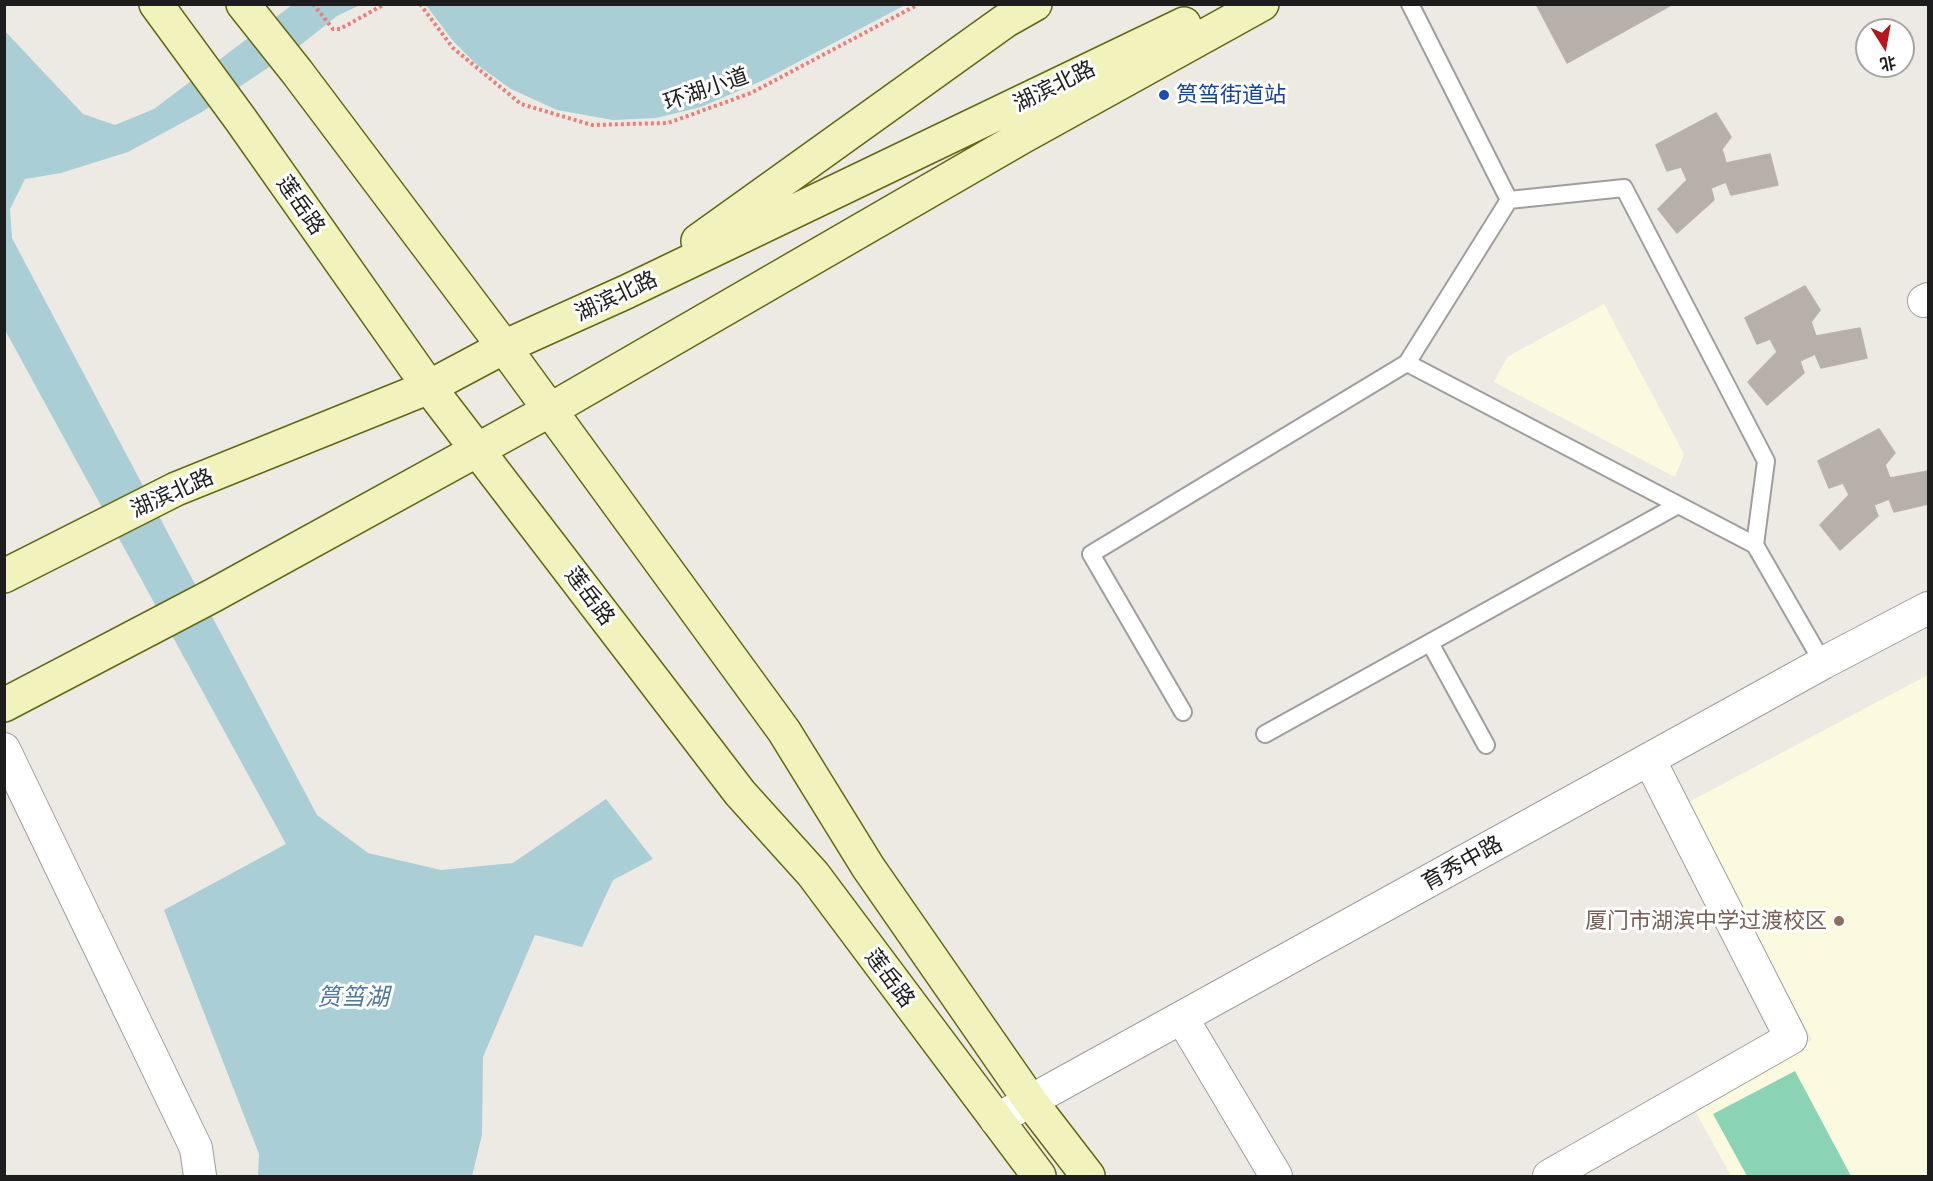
<!DOCTYPE html>
<meta charset="utf-8">
<style>
body{margin:0}
#map{position:relative;width:1933px;height:1181px;overflow:hidden;background:#edeae4;font-family:Commissioner,"Noto Sans SC",sans-serif}
canvas{display:block}
.frame{position:absolute;inset:0;border:6px solid #1d1d1d;pointer-events:none}
.north{position:absolute;left:1855px;top:18px;width:60px;height:60px;box-sizing:border-box;background:#fff;border:2px solid #a5a5a5;border-radius:50%;rotate:169deg;font-size:16px;font-weight:700;line-height:24px;text-align:center;color:#1d1d1d}
.north::after{content:'';display:block;margin:auto;width:21px;height:27px;background:#b5151b;clip-path:polygon(50% 0,100% 100%,50% 72%,0 100%)}
</style>
<div id="map">
<canvas width="1933" height="1181"></canvas>
<div class="frame"></div>
<div class="north">北</div>
</div>
<script>
const c = document.querySelector('canvas').getContext('2d');
c.lineJoin = 'round';
function fill(path, color) { c.fillStyle = color; c.fill(path, 'evenodd'); }
const poly = rows => new Path2D(rows.map(r => 'M' + r).join(''));
function trace(path, color, width, dash) { c.strokeStyle = color; c.lineWidth = width; c.lineCap = dash ? 'butt' : 'round'; c.setLineDash(dash || []); c.stroke(path); }
function drawText(font, color, halo, rows, align = 'center') {
  c.font = font + ' Commissioner,"Noto Sans SC",sans-serif'; c.lineWidth = 6; c.setLineDash([]); c.textBaseline = 'middle'; c.strokeStyle = halo; c.fillStyle = color; for (const [text, x, y, turn = 0] of rows) {
    c.save(); c.translate(x, y); c.rotate((+turn || 0) * Math.PI / 180); c.textAlign = isNaN(turn) ? turn : align; if (halo) c.strokeText(text, 0, 0); c.fillText(text, 0, 0); c.restore();
  }
}
fill(poly([
 [1604,304,1684,454,1675,477,1494,382,1507,357],
 [1928,675,1928,1176,1731,1176,1693,1107,1812,1040,1687,803]
]), '#fbfadf');
fill(poly([
 [1795,1071,1851,1176,1747,1176,1713,1114]
]), '#8ad4b5');
fill(poly([
 [292,5,360,5,337,16,293,51,202,112,128,152,61,173,25,179,10,209,12,238,317,815,368,853,441,870,513,863,606,799,653,859,613,880,582,947,535,935,483,1057,482,1135,472,1176,258,1176,259,1154,164,910,286,844,5,330,4,30,83,114,115,125,154,109],
 [426,5,905,5,766,79,701,107,656,118,613,120,557,110,511,89,476,64,453,41]
]), '#a9ced6');
const building = poly([
 [1536,4,1673,4,1567,63,1536,4],
 [1716,113,1731,137,1722,149,1726,163,1770,154,1778,185,1731,195,1726,182,1711,188,1714,200,1677,233,1658,209,1687,180,1681,167,1667,171,1656,145,1716,113],
 [1805,286,1820,310,1811,322,1816,336,1860,328,1867,358,1821,368,1815,354,1800,361,1804,373,1767,405,1748,382,1777,352,1770,339,1757,344,1745,318,1805,286],
 [1879,429,1895,453,1885,465,1890,478,1928,471,1928,504,1894,512,1889,499,1874,505,1878,516,1840,550,1820,525,1849,495,1843,483,1829,488,1818,461,1879,429]
]);
fill(building, '#b6afaa');
trace(building, '#bdb1a8', 1.5);
const lane = poly([
 [1410,4,1509,200,1624,188,1766,461,1755,545,1823,663],
 [1407,363,1755,545],
 [1430,643,1486,745],
 [1183,712,1091,554,1407,363,1509,200],
 [1265,734,1678,505]
]);
const street = poly([
 [1924,301,1928,299],
 [4,749,196,1148,200,1176],
 [1182,1018,1276,1176],
 [996,1120,1823,663,1928,608],
 [1549,1176,1791,1038,1649,759]
]);
const secondary = poly([
 [156,4,241,120,429,387,740,793,813,874,1039,1176],
 [243,4,297,72,504,347,784,731,868,867,1031,1102,1088,1176],
 [698,241,1005,21,1035,4],
 [4,576,176,489,429,387,504,347,626,292,1184,24],
 [4,705,212,596,550,410,1022,137,1262,4]
]);
trace(lane, '#9e9e9e', 20);
trace(street, '#9e9e9e', 34);
trace(secondary, '#626810', 36);
trace(poly([
 [313,4,333,29,340,29,385,4],
 [420,4,453,48,521,104,592,125,668,123,751,93,919,4]
]), '#eb7f78', 4, [3, 3]);
trace(lane, '#fff', 16);
trace(street, '#fff', 32);
trace(secondary, '#f2f2bd', 33);
for (const [x, y, r, color] of [
 [1164,95,6,"#1a4fb4"],
 [1839,921,6,"#8d6e63"]
]) { const dot = new Path2D(); dot.arc(x, y, r, 0, 2 * Math.PI); c.fillStyle = color; c.fill(dot); trace(dot, '#fff', 2); }
drawText('22px', '#1d1d1d', '#fff', [
 ["湖滨北路",1054,86,-26],
 ["环湖小道",706,89,-19],
 ["莲岳路",301,205,55],
 ["湖滨北路",616,296,-25],
 ["湖滨北路",172,493,-24],
 ["莲岳路",590,596,53],
 ["育秀中路",1462,863,-29],
 ["莲岳路",890,978,53]
]);
drawText('22px', '#164399', '#fff', [
 ["筼筜街道站",1176,95]
], 'left');
drawText('22px', '#785e54', '#fff', [
 ["厦门市湖滨中学过渡校区",1827,921]
], 'right');
drawText('italic 24px', '#51799b', '#fff', [
 ["筼筜湖",353,997]
]);
</script>
